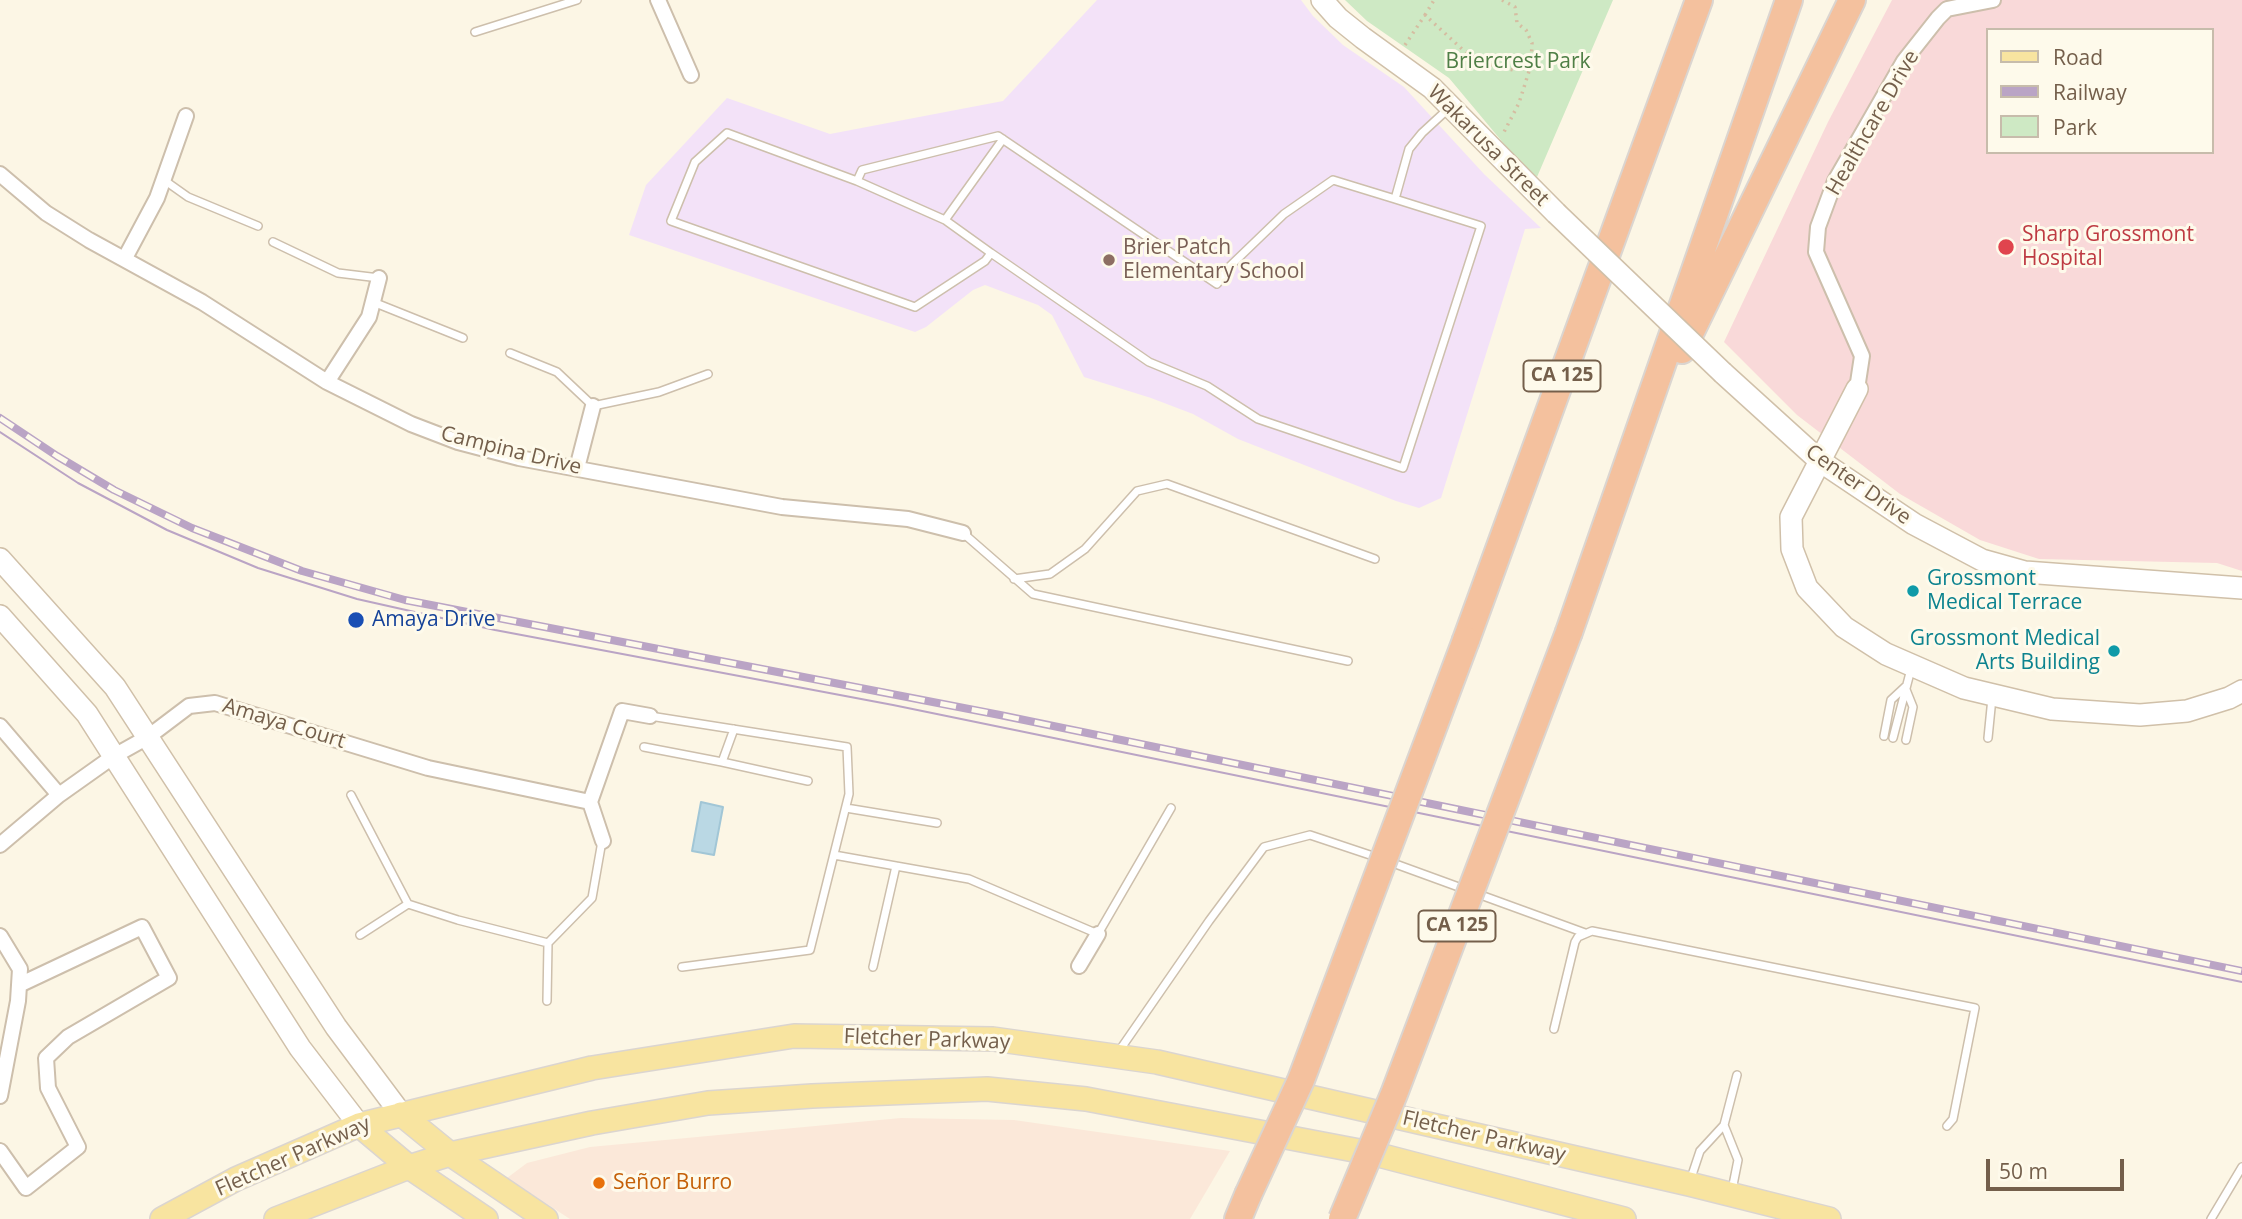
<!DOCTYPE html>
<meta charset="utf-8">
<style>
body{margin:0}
#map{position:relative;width:2242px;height:1219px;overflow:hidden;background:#fcf6e5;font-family:"Open Sans",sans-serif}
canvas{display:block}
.legend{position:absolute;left:1986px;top:28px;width:228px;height:126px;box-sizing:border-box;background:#fefaeb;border:2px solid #c7bcab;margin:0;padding:9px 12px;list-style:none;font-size:21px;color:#745f4b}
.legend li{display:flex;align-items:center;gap:14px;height:35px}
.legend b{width:35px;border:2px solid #c7bcab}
.scale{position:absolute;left:1986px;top:1159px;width:138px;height:32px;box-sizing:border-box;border:4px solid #745f4b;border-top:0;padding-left:9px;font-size:21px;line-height:24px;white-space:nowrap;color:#745f4b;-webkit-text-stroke:5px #fefaeb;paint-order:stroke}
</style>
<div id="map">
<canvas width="2242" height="1219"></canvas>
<ul class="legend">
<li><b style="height:9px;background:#f8e4a0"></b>Road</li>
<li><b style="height:9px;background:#baa4c5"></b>Railway</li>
<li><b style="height:19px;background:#cee9c4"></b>Park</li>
</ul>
<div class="scale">50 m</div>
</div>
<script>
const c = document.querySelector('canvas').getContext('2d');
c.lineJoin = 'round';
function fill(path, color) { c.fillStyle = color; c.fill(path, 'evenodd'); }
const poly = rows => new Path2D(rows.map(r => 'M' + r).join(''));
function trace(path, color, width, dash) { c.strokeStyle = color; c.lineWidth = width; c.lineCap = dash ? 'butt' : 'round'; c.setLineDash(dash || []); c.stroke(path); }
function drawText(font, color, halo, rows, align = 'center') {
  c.font = font + ' "Open Sans",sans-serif'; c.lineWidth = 6; c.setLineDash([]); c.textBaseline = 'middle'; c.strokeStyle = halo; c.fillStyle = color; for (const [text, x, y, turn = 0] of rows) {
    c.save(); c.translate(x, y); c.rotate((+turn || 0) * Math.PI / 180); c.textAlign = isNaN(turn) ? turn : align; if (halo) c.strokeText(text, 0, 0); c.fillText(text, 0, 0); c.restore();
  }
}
fill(poly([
 [901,1118,1014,1120,1230,1151,1190,1219,570,1219,507,1178,527,1163,590,1147]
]), '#fbe8d9');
fill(poly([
 [1097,0,1301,0,1313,16,1343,45,1404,87,1484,174,1541,228,1525,229,1441,498,1419,508,1396,501,1238,439,1193,414,1151,398,1084,377,1052,315,1038,305,985,285,973,290,926,327,915,332,629,235,646,185,727,98,830,134,1003,101]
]), '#f3e2f8');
fill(poly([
 [1892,0,2242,0,2242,571,2217,563,2039,559,1980,540,1900,494,1797,415,1724,342,1828,122],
 [1988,30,2212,30,2212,152,1988,152]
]), '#f9d9d9');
fill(poly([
 [1345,0,1613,0,1537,177,1515,157,1449,78,1367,21]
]), '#cee9c4');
const water = poly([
 [701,802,723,807,714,855,692,851,701,802]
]);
fill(water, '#bad8e4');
trace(water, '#a1c6d6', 2);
const lane = poly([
 [475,32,577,0],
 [1003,139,945,220,991,253,985,261,915,307,671,221,695,162,727,133,857,181,862,170,998,136,1217,284,1228,268,1284,214,1333,180,1395,199,1409,149,1422,133,1448,109],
 [164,180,188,197,258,226],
 [857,181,945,220],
 [273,242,338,273,379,278],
 [991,253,1149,362,1207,386,1258,419,1403,468,1481,226,1395,199],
 [373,302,463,338],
 [510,353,557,372,593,406,659,392,708,374],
 [963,533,1033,594,1348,661],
 [1014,579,1050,574,1085,549,1137,491,1167,484,1375,559],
 [1905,687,1913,707,1906,740],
 [650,716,847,747,849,794,810,950,682,967],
 [1884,736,1891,700,1905,687],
 [1893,738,1911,669],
 [1988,738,1992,698],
 [644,747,722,762,734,729],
 [722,762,808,781],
 [351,795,408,904,458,920,548,943,592,898,602,841],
 [846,808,937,823],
 [834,855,969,879,1098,934,1171,808],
 [1390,862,1585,933],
 [360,935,408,904],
 [873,967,896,866],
 [547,1001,548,943],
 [1554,1029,1575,942,1578,937,1592,931,1975,1008,1953,1119,1947,1126],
 [1117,1054,1209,921,1264,847,1310,835,1379,858],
 [1724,1125,1737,1075],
 [1690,1181,1700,1151,1724,1125,1738,1160,1732,1190],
 [2211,1219,2242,1167]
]);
const street = poly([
 [658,0,691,75],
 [0,174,46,213,89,240,202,302,327,382,411,424,458,442,519,458,782,507,908,519,963,533],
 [125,258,157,198,186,116],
 [327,382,369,317,379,278],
 [1857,389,1862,356,1816,252,1818,227,1835,181,1904,61,1938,18,1947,9,1993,0],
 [577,468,593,406],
 [0,726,59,795],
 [590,802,622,711,650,716],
 [0,845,59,795,114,756,148,737,189,706,215,703,428,768,590,802,603,841],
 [0,936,20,969,18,1001,0,1096],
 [1079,966,1098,934],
 [0,1151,26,1188,78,1147,48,1088,46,1058,68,1037,169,978,142,927,19,985]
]);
const secondary = poly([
 [1322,0,1338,18,1363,38,1432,88,1556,213],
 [1723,373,1820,461,1914,524,1982,560,2025,572,2242,588],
 [1857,389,1791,517,1792,549,1807,588,1844,627,1886,654,1964,688,2052,709,2140,715,2187,711,2229,698,2242,691],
 [0,559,115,687,336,1027,401,1114],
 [0,616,87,714,300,1048,359,1125]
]);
const primary = poly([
 [401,1114,450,1154,546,1219],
 [359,1125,409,1167,486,1219],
 [162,1219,236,1179,359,1125,592,1068,794,1036,993,1039,1157,1062,1689,1184,1829,1219],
 [276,1219,409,1167,450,1154,592,1123,708,1103,812,1096,987,1089,1086,1099,1375,1154,1624,1219]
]);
const highway = poly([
 [1682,350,1852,0],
 [1569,632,1789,0],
 [1466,640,1699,0],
 [1238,1219,1248,1195]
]);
trace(lane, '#cdbfac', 10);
trace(street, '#cdbfac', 18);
trace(secondary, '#d0c0a9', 24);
trace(primary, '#dbd5d0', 26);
trace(highway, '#dbd5d0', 30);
trace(poly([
 [1502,0,1515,7,1517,23,1526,30,1532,43,1531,65],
 [1425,15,1434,0],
 [1405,45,1425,15,1462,49,1483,63,1513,70,1531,65,1519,103,1503,134]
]), '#d5bda1', 3.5, [2, 5]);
trace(lane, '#fff', 7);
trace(street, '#fff', 14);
trace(secondary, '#fff', 21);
trace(primary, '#f8e4a0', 23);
trace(highway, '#f4c19e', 26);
trace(poly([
 [0,432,78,483,167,530,258,568,357,599,495,630,893,705,2242,982]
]), '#baa4c5', 2);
const rail = poly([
 [0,418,57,456,114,490,192,528,302,571,405,600,1000,715,2242,971]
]);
trace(rail, '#baa4c5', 8);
trace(rail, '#fefaeb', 5, [16]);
const secondaryBridge = poly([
 [1556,213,1723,373]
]);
const highwayBridge = poly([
 [1248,1195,1301,1080,1466,640],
 [1342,1219,1394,1094,1569,632]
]);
trace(secondaryBridge, '#d0c0a9', 24, []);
trace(highwayBridge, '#dbd5d0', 30, []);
trace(secondaryBridge, '#fff', 21);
trace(highwayBridge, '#f4c19e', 26);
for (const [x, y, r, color] of [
 [2006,247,9,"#e0444e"],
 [1109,260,7,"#8d6e63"],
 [1913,591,7,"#0f9aa8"],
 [356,620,9,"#1a4fb4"],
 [2114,651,7,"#0f9aa8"],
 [599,1183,7,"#e8710a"]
]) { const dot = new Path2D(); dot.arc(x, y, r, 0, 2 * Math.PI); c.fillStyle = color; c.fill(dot); trace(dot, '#fefaeb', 2.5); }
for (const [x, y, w] of [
 [1562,376,77],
 [1457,926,77]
]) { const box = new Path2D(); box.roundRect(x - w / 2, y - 15.5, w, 31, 5); c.fillStyle = '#fefaeb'; c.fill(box); trace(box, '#745f4b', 2); }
drawText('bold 19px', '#745f4b', null, [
 ["CA 125",1562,376],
 ["CA 125",1457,926]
]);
drawText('21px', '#4f7f46', '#fefaeb', [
 ["Briercrest Park",1518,62]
]);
drawText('21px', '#745f4b', '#fefaeb', [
 ["Healthcare Drive",1873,123,-60],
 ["Wakarusa Street",1488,146,45],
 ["Campina Drive",511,451,14],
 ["Center Drive",1858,485,35],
 ["Amaya Court",284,724,17],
 ["Fletcher Parkway",927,1040,2],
 ["Fletcher Parkway",1484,1137,13],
 ["Fletcher Parkway",293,1157,-24]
]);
drawText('21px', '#be3a42', '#fefaeb', [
 ["Sharp Grossmont",2022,235],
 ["Hospital",2022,259]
], 'left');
drawText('21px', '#785e54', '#fefaeb', [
 ["Brier Patch",1123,248],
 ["Elementary School",1123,272]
], 'left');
drawText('21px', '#0d838f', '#fefaeb', [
 ["Grossmont",1927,579],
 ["Medical Terrace",1927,603],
 ["Grossmont Medical",2100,639,"right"],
 ["Arts Building",2100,663,"right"]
], 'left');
drawText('21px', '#164399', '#fefaeb', [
 ["Amaya Drive",372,620]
], 'left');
drawText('21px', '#c56008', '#fefaeb', [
 ["Señor Burro",613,1183]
], 'left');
</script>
